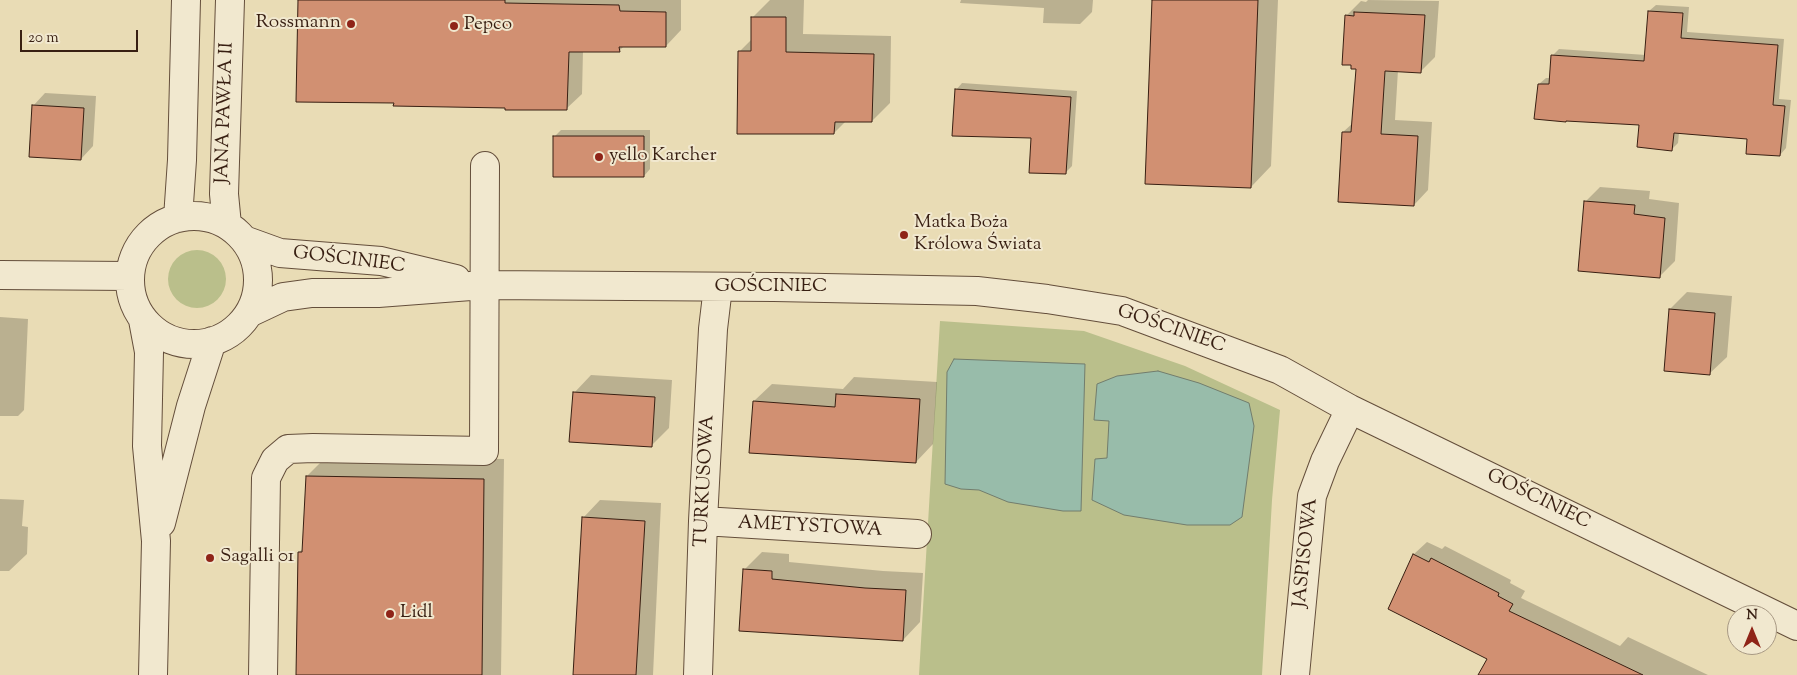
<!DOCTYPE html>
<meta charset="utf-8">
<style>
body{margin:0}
#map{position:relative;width:1797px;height:675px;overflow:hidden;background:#e9dcb5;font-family:"Sorts Mill Goudy",serif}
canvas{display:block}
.north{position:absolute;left:1727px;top:605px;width:50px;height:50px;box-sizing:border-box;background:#f1e8cf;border:1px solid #a79883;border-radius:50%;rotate:0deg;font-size:14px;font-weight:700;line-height:20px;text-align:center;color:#381f12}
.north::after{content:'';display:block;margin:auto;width:18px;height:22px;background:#8f2418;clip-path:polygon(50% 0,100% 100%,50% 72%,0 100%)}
.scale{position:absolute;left:20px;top:30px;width:118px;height:22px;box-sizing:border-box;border:2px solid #381f12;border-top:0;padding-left:6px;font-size:15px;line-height:18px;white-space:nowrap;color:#381f12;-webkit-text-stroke:4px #f1e8cf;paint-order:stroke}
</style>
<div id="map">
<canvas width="1797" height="675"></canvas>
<div class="north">N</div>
<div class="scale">20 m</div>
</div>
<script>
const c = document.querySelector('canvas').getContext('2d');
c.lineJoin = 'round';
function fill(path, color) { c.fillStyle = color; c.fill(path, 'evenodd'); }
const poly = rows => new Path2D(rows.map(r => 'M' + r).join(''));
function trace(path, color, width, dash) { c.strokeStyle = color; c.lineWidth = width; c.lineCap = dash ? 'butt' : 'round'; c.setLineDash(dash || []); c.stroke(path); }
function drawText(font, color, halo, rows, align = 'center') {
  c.font = font + ' "Sorts Mill Goudy",serif'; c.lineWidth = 4; c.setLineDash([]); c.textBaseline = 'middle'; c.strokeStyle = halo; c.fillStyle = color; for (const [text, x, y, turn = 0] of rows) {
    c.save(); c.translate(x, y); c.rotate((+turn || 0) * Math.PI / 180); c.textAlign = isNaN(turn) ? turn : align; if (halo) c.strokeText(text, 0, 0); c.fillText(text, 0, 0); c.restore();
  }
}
fill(poly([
 '168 279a29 29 0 1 1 58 0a29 29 0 1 1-58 0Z',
 [940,321,1084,331,1185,366,1280,410,1272,500,1262,675,919,675]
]), '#babf8b');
const water = poly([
 [954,359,1085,364,1081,511,1063,511,1008,502,979,490,961,489,945,484,947,372,954,359],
 [1158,371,1199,383,1249,403,1254,426,1242,517,1230,525,1187,525,1124,515,1092,500,1095,459,1107,458,1109,421,1094,420,1097,384,1117,376,1158,371]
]);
fill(water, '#98bcaa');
trace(water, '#727d6d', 1);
fill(poly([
 [299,0,681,0,681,30,666,46,624,46,619,51,583,51,582,94,566,109,395,102],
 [770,0,804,0,803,34,891,36,890,103,872,121,846,121,834,133,739,52,752,39,753,17],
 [961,0,1093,0,1092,12,1080,24,1043,23,1044,8,960,3],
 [1153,0,1278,0,1271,166,1251,187],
 [1368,0,1439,1,1435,57,1421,71,1398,70,1395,120,1432,122,1428,190,1414,205,1343,132,1353,123,1357,67,1346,16,1361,1,1366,2],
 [1656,5,1689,7,1687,32,1784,39,1779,99,1791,100,1786,148,1780,155,1749,138,1679,133,1678,143,1672,149,1640,123,1539,84,1546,78,1550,78,1552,56,1559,49,1646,55,1649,11],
 [962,83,1077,91,1072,166,1065,173,1032,136,956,90],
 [45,93,96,96,93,146,81,159,33,106],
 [561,130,650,130,650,169,644,176,554,137],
 [1600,187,1650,191,1649,199,1679,203,1675,261,1660,276,1585,202],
 [1687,292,1732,296,1727,357,1709,374,1670,309],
 [0,317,28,319,24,410,18,416,0,416],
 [591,375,672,380,669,428,651,446,574,393],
 [854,377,937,382,933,444,916,462,754,401,772,384,843,389],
 [328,455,504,459,501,675,297,675,299,552,304,548,307,476],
 [0,499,24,500,22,526,28,527,27,554,9,571,0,571],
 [600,500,661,503,653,675,574,675,583,518],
 [1427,542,1442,549,1445,546,1511,580,1510,583,1525,591,1521,598,1620,646,1628,637,1708,675,1500,675,1488,659,1389,609,1414,554],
 [762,552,789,554,789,562,883,571,923,573,920,622,903,640,744,570]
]), '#0003');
const building = poly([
 [298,0,505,0,505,3,619,5,620,11,666,12,666,47,619,47,620,52,569,52,567,110,505,110,505,108,393,106,394,103,296,102,298,0],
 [1152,0,1258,0,1251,188,1145,184,1152,0],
 [1648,11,1683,13,1681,38,1778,45,1773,105,1785,106,1780,156,1746,154,1747,139,1674,133,1672,151,1637,147,1639,125,1566,121,1566,122,1534,119,1538,84,1549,84,1551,55,1644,61,1648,11],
 [1354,12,1425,15,1421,73,1385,71,1381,134,1418,136,1414,206,1338,202,1342,132,1351,132,1356,69,1351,69,1351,65,1342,65,1345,15,1354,16,1354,12],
 [751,17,786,17,786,52,874,54,872,122,835,122,834,134,737,134,738,51,751,51,751,17],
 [955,89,1071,97,1066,174,1029,173,1031,138,952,136,955,89],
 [32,105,84,108,81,160,29,157,32,105],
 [553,136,644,136,644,177,553,177,553,136],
 [1584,201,1635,205,1634,214,1665,218,1660,278,1578,271,1584,201],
 [1669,309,1715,313,1710,375,1664,371,1669,309],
 [573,392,655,397,652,447,569,442,573,392],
 [836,394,920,399,916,463,749,453,753,401,835,407,836,394],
 [306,476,484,479,482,675,296,675,298,552,302,552,306,476],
 [582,517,645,521,636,675,573,675,582,517],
 [1413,554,1429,562,1431,558,1499,593,1498,596,1513,604,1509,611,1643,675,1478,675,1487,659,1388,609,1413,554],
 [743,569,772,571,772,579,865,588,906,590,903,641,739,631,743,569]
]);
fill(building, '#d19072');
trace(building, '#381f12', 1);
const minor = poly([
 '130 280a64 64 0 1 1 128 0a64 64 0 1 1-128 0Z',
 [178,218,182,160,186,0],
 [227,225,224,194,230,0],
 [244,240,280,253,381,261,456,279],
 [0,275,129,276],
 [249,313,283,297,312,293,378,293,484,285,774,287,977,291,1047,299,1122,311,1280,370,1350,409,1797,626],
 [143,320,149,352,147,446,156,541,153,675],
 [703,521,917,534],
 [161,523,191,406,212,341],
 [263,675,266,478,275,460,288,449,313,448,484,451,485,166],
 [698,675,703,521,713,329,718,287],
 [1295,675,1312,496,1325,461,1350,409]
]);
trace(minor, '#644e3b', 30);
trace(minor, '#f1e8cf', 28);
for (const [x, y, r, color] of [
 [351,24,5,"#8f2418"],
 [454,26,5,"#8f2418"],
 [599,157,5,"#8f2418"],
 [904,235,5,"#8f2418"],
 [210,558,5,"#8f2418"],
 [390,614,5,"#8f2418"]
]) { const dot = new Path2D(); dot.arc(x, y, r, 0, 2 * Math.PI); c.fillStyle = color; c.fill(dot); trace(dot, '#f1e8cf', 2); }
drawText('19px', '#381f12', '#f1e8cf', [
 ["Rossmann",341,24,"right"],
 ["Pepco",464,26],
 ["yello Karcher",609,157],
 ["Matka Boża",914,224],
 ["Królowa Świata",914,246],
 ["Sagalli 01",220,558],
 ["Lidl",400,614]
], 'left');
drawText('19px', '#381f12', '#f1e8cf', [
 ["JANA PAWŁA II",226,113,-88],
 ["GOŚCINIEC",349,261,7],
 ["GOŚCINIEC",771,288],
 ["GOŚCINIEC",1171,330,19],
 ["TURKUSOWA",706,481,-87],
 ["GOŚCINIEC",1538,500,26],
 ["AMETYSTOWA",810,528,3],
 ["JASPISOWA",1307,553,-84]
]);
</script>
